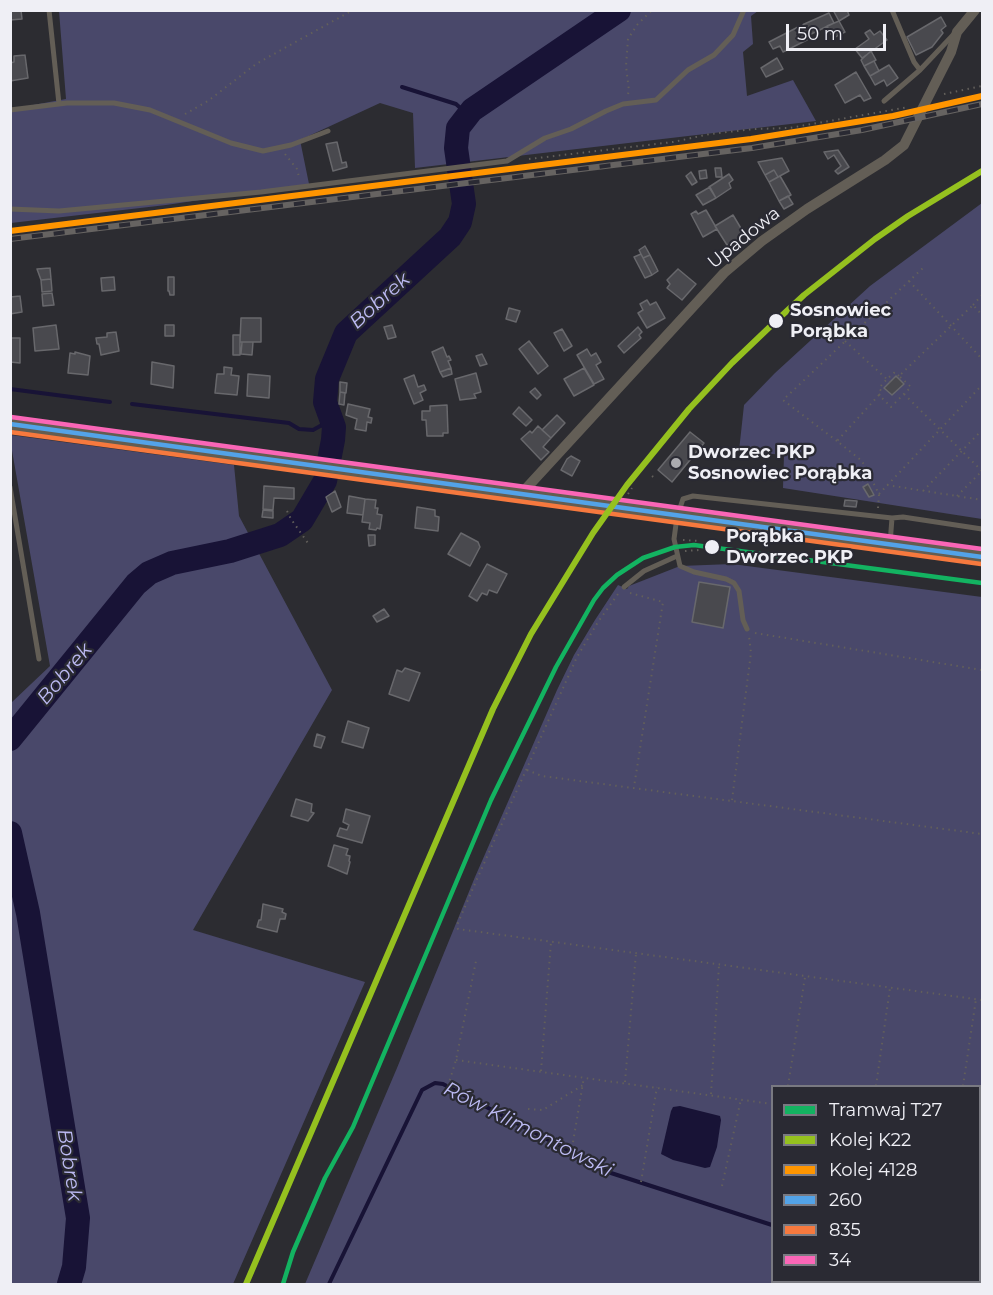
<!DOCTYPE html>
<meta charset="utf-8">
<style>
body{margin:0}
#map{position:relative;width:993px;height:1295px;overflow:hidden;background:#2c2c31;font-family:Montserrat,sans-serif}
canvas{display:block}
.frame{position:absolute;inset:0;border:12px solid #efeff5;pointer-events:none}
.legend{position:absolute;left:771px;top:1085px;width:210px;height:198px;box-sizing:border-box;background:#2a2a33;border:2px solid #797981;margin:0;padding:8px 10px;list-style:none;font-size:18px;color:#efeff5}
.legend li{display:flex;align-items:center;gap:12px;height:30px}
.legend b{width:30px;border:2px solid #797981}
.scale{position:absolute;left:786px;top:24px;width:100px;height:27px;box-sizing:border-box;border:3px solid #efeff5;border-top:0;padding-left:8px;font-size:18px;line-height:21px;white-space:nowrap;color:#efeff5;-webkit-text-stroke:4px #2a2a33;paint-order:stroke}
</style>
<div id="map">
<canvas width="993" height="1295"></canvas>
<div class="frame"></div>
<ul class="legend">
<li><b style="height:8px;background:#13b361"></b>Tramwaj T27</li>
<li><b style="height:8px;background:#95c11f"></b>Kolej K22</li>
<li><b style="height:8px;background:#ff9500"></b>Kolej 4128</li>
<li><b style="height:8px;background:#53a3e8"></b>260</li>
<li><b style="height:8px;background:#f6793e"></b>835</li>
<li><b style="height:8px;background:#fa66b7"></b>34</li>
</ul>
<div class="scale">50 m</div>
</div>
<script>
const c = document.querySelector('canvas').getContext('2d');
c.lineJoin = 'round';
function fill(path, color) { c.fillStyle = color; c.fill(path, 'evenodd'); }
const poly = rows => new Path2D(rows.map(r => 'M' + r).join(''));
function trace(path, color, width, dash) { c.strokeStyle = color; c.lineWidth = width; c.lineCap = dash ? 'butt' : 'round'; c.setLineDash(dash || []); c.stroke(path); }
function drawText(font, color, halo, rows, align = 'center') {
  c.font = font + ' Montserrat,sans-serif'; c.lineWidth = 4.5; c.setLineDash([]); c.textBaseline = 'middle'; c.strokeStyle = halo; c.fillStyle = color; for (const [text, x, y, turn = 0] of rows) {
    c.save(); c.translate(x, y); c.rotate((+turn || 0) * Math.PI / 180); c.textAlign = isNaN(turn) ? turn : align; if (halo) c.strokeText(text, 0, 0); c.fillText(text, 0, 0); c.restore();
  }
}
fill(poly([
 [59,11,758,11,751,16,753,44,743,52,747,96,793,80,816,121,415,168,413,113,380,103,300,140,309,184,166,205,11,223,11,109,66,99],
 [982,203,982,519,783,488,784,455,739,451,744,405,775,373,870,286],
 [11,435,234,465,239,516,332,690,193,930,365,982,233,1284,11,1284,11,703,50,666,11,445],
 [732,564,982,597,982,1284,305,1284,397,1068,475,877,557,690,574,655,595,620,618,585,627,589,629,586,680,566],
 [772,1086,980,1086,980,1282,772,1282]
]), '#49486a');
fill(poly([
 [680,1106,720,1116,721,1120,717,1147,710,1167,705,1168,673,1160,661,1154,671,1111,673,1107]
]), '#181336');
trace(poly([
 [402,87,456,104,468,115],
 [10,389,110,402],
 [132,404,289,423,299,429,313,430,331,420],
 [964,1282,981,1284],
 [329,1284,422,1090,435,1083,443,1084,611,1173,772,1225]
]), '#181336', 4);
trace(poly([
 [10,739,136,584,149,573,172,563,230,551,280,535,302,520,325,481,333,440,334,427,325,402,327,379,346,333,450,237,460,222,464,204,456,148,458,128,472,110,619,10],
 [10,833,28,913,78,1218,74,1267,69,1284]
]), '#181336', 24);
const building = poly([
 [10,10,21,10,22,19,10,20,10,10],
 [833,10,847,10,849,15,839,21,833,10],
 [829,13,834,23,807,36,802,25,829,13],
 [941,17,946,26,941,30,943,33,932,47,916,55,907,37,941,17],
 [839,21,845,32,833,38,827,26,839,21],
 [800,26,807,40,783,52,780,46,773,49,769,42,800,26],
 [870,30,874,35,880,31,887,40,862,58,855,49,869,39,865,33,870,30],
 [871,51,876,60,864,66,861,60,871,51],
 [25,55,28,78,10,81,10,63,14,62,14,56,25,55],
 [777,58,783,69,766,77,761,68,777,58],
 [874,61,879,71,870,76,864,66,874,61],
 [889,65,898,78,887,86,884,80,875,85,870,76,889,65],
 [856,72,871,98,864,101,860,95,845,103,835,85,856,72],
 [337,142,342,163,346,162,347,167,333,171,326,144,337,142],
 [838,150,849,167,838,174,835,171,841,166,834,155,828,159,824,152,838,150],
 [782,158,789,171,778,177,774,170,765,175,758,162,782,158],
 [715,168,721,168,722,177,716,177,715,168],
 [706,170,707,178,700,179,699,171,706,170],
 [774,170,778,177,769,182,765,175,774,170],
 [691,172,697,182,692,185,686,176,691,172],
 [729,174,733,180,729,183,731,188,716,198,709,187,729,174],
 [780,176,791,195,779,201,769,182,780,176],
 [710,187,716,198,703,205,696,195,710,187],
 [788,196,793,204,784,209,779,201,788,196],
 [706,210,717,229,703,237,691,214,696,211,698,214,706,210],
 [733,215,745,235,727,245,715,226,733,215],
 [645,246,650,255,643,258,639,250,645,246],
 [641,254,652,275,645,278,634,257,641,254],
 [650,255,658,271,652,275,643,258,650,255],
 [50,268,51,279,41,280,37,269,50,268],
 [678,269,696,284,682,300,667,288,670,284,667,280,678,269],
 [114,277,115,290,102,291,101,278,114,277],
 [168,277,174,277,174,295,170,295,169,291,168,291,168,277],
 [51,279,52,291,42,292,41,280,51,279],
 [52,293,54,305,43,306,42,294,52,293],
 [20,296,22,312,10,314,10,297,20,296],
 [647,300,650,305,656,302,665,318,647,328,638,313,643,310,640,304,647,300],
 [509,308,520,311,516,322,506,319,509,308],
 [241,318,261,318,261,342,240,342,241,318],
 [56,325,59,349,35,351,33,328,56,325],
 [165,325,174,325,174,336,165,336,165,325],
 [392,325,396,337,388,339,384,327,392,325],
 [638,327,642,332,639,335,641,338,624,353,618,346,638,327],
 [562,329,572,346,564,351,554,333,562,329],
 [116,332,119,351,101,355,99,344,97,344,96,338,107,337,107,333,116,332],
 [233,335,240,335,240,355,233,355,233,335],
 [10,338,20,338,20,363,10,362,10,338],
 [529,341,548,366,538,374,519,349,529,341],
 [242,342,253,342,252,355,241,354,242,342],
 [443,347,447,357,449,356,451,360,448,361,451,368,440,372,432,352,443,347],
 [587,349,591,356,596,353,601,362,596,365,604,379,594,384,577,355,587,349],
 [75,352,90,356,88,375,68,373,70,353,75,354,75,352],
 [482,354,487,364,480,366,476,356,482,354],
 [152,362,174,366,173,388,151,384,152,362],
 [224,367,232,368,231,375,239,376,237,395,215,393,217,374,224,374,224,367],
 [451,368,452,374,443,377,440,372,451,368],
 [584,368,594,385,574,396,564,379,584,368],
 [476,373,481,392,474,394,476,398,460,400,455,379,476,373],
 [248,374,270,376,269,398,247,396,248,374],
 [414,375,418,387,424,385,426,390,420,393,423,400,414,404,404,379,414,375],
 [896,376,904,384,892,395,884,388,896,376],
 [340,382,347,383,346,393,340,392,340,382],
 [535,388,541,395,537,399,530,392,535,388],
 [340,392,345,393,344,405,339,404,340,392],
 [348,404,370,409,368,417,372,418,371,423,367,422,366,431,355,429,357,419,346,415,348,404],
 [447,405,448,433,443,433,443,436,427,436,426,420,422,420,422,411,430,411,430,406,447,405],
 [519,407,532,420,526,426,513,414,519,407],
 [557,415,565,423,551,438,542,430,557,415],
 [538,426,551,438,543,447,549,452,541,460,521,439,530,431,532,433,538,426],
 [690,432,704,443,672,482,658,470,690,432],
 [571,456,580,461,572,476,561,470,567,459,571,456],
 [868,484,874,495,869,497,863,487,868,484],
 [264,486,294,488,294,499,274,498,273,510,263,509,264,486],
 [335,491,341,507,332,512,326,497,335,491],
 [349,496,365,499,363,515,347,513,349,496],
 [365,499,376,500,375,508,378,508,377,514,382,515,380,529,377,528,376,530,369,529,370,523,362,522,365,499],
 [845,500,857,501,856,507,844,506,845,500],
 [417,507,435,510,435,516,439,517,438,531,415,528,417,507],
 [263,510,273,511,273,518,262,517,263,510],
 [461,533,478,542,480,547,470,566,448,554,461,533],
 [368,535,375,535,375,545,369,546,368,535],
 [487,564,507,574,497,593,489,590,487,595,482,593,477,601,469,596,487,564],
 [699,582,730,587,723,628,692,622,699,582],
 [384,609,389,616,377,622,373,616,384,609],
 [405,668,420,673,409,701,389,694,397,670,402,672,405,668],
 [348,721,369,728,363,748,342,742,348,721],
 [317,734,325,737,321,748,314,746,317,734],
 [296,799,312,804,311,812,314,813,308,821,291,816,296,799],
 [346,809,370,816,362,843,337,836,340,828,347,830,349,825,343,822,346,809],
 [334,845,348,849,346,855,350,856,349,861,350,862,347,874,328,866,334,845],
 [263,904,283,909,282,912,286,914,285,919,280,919,277,932,257,927,259,920,261,920,263,904]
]);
fill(building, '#49494e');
trace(building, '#68686c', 1.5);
trace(poly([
 [628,94,629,91,626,66,628,39,637,25,652,10],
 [944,94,982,86],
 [185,114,208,101,256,64,353,10],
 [285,154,297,169,299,177],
 [529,159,673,142,710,134,754,129,789,128,909,107],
 [909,281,982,359],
 [973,305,982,295],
 [845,341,890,382],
 [904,394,982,471],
 [879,395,882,392,879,388,887,379,895,372,899,376],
 [837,441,783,400,925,266],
 [652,476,656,479],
 [887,485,982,500],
 [923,491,982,430],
 [628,494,632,488],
 [879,494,982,385],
 [957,496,982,471],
 [878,508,879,494,862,461,837,441,879,395,891,407,911,387,899,376,973,305,982,315],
 [287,511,291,519,310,546],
 [683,540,699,541],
 [685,551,699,550],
 [630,593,663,602,634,787],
 [618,594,598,622,577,657,477,879,457,925,458,929,982,1000],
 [755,633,982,670],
 [527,770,542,776,982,834],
 [732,800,751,653,749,636],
 [456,1060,772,1104],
 [541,1071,551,942],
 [625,1082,636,953],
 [448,1086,456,1060,476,961],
 [788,1086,805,977],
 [876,1086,890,988],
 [963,1086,976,999],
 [711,1094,719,965],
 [528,1109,543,1110,583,1085],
 [980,1130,982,1131],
 [572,1148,584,1077],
 [980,1159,982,1156],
 [641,1182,657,1087],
 [722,1186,741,1099]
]), '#625f5b', 2, [1.5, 4.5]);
trace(poly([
 [49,10,59,104],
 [892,10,914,62,920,70,953,35],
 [884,101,920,70],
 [10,110,67,103,114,103,150,110,231,143,263,151,291,145,328,131],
 [10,209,59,211,261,192,507,161,545,138,571,129,606,111,623,104,656,100,688,70,714,55,733,35,744,10],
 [10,487,39,659],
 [890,544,892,518,903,517,982,529],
 [624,587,644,571,677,556],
 [747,629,743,620,739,591,734,583,726,579,694,572,680,566,674,539,677,517,683,499,693,496,892,518],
 [980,1232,982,1229],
 [921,1284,925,1282]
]), '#635e56', 5);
trace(poly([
 [521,494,724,273,762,241,807,209,885,160,904,145,951,52,957,32,975,10]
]), '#635e56', 10);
trace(poly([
 [10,424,982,557]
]), '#635d51', 15);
const rail = poly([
 [10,239,752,148,862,130,982,104]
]);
trace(rail, '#666361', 6);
trace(rail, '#2a2a33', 4, [11]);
trace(poly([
 [10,424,982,557]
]), '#53a3e8', 4.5);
trace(poly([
 [10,432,981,564]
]), '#f6793e', 4.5);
trace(poly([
 [11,417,982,549]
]), '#fa66b7', 4.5);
trace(poly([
 [246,1284,493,709,531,634,593,533,627,485,689,409,732,363,776,321,804,295,875,239,908,216,982,171]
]), '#95c11f', 6);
trace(poly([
 [10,231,751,139,893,116,982,96]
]), '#ff9500', 6);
trace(poly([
 [283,1284,293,1252,325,1178,353,1127,491,800,556,667,594,600,603,588,617,575,643,558,675,547,694,545,982,583]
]), '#13b361', 4.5);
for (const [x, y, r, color] of [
 [776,321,8,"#efeff5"],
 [676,463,6,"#ababb0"],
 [712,547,8,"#efeff5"]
]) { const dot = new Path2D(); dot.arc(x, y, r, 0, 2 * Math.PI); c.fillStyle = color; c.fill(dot); trace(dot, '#2a2a33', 2); }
drawText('18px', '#efeff5', '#2a2a33', [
 ["Upadowa",744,238,-39]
]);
drawText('bold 18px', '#efeff5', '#2a2a33', [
 ["Sosnowiec",790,311],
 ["Porąbka",790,332],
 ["Porąbka",726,537],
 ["Dworzec PKP",726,558]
], 'left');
drawText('bold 18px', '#efeff5', '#2a2a33', [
 ["Dworzec PKP",688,453],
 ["Sosnowiec Porąbka",688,474]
], 'left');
drawText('italic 20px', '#bcbaf3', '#2a2a33', [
 ["Bobrek",380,301,-42],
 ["Bobrek",65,674,-50],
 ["Rów Klimontowski",528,1130,27],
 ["Bobrek",69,1165,81]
]);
</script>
